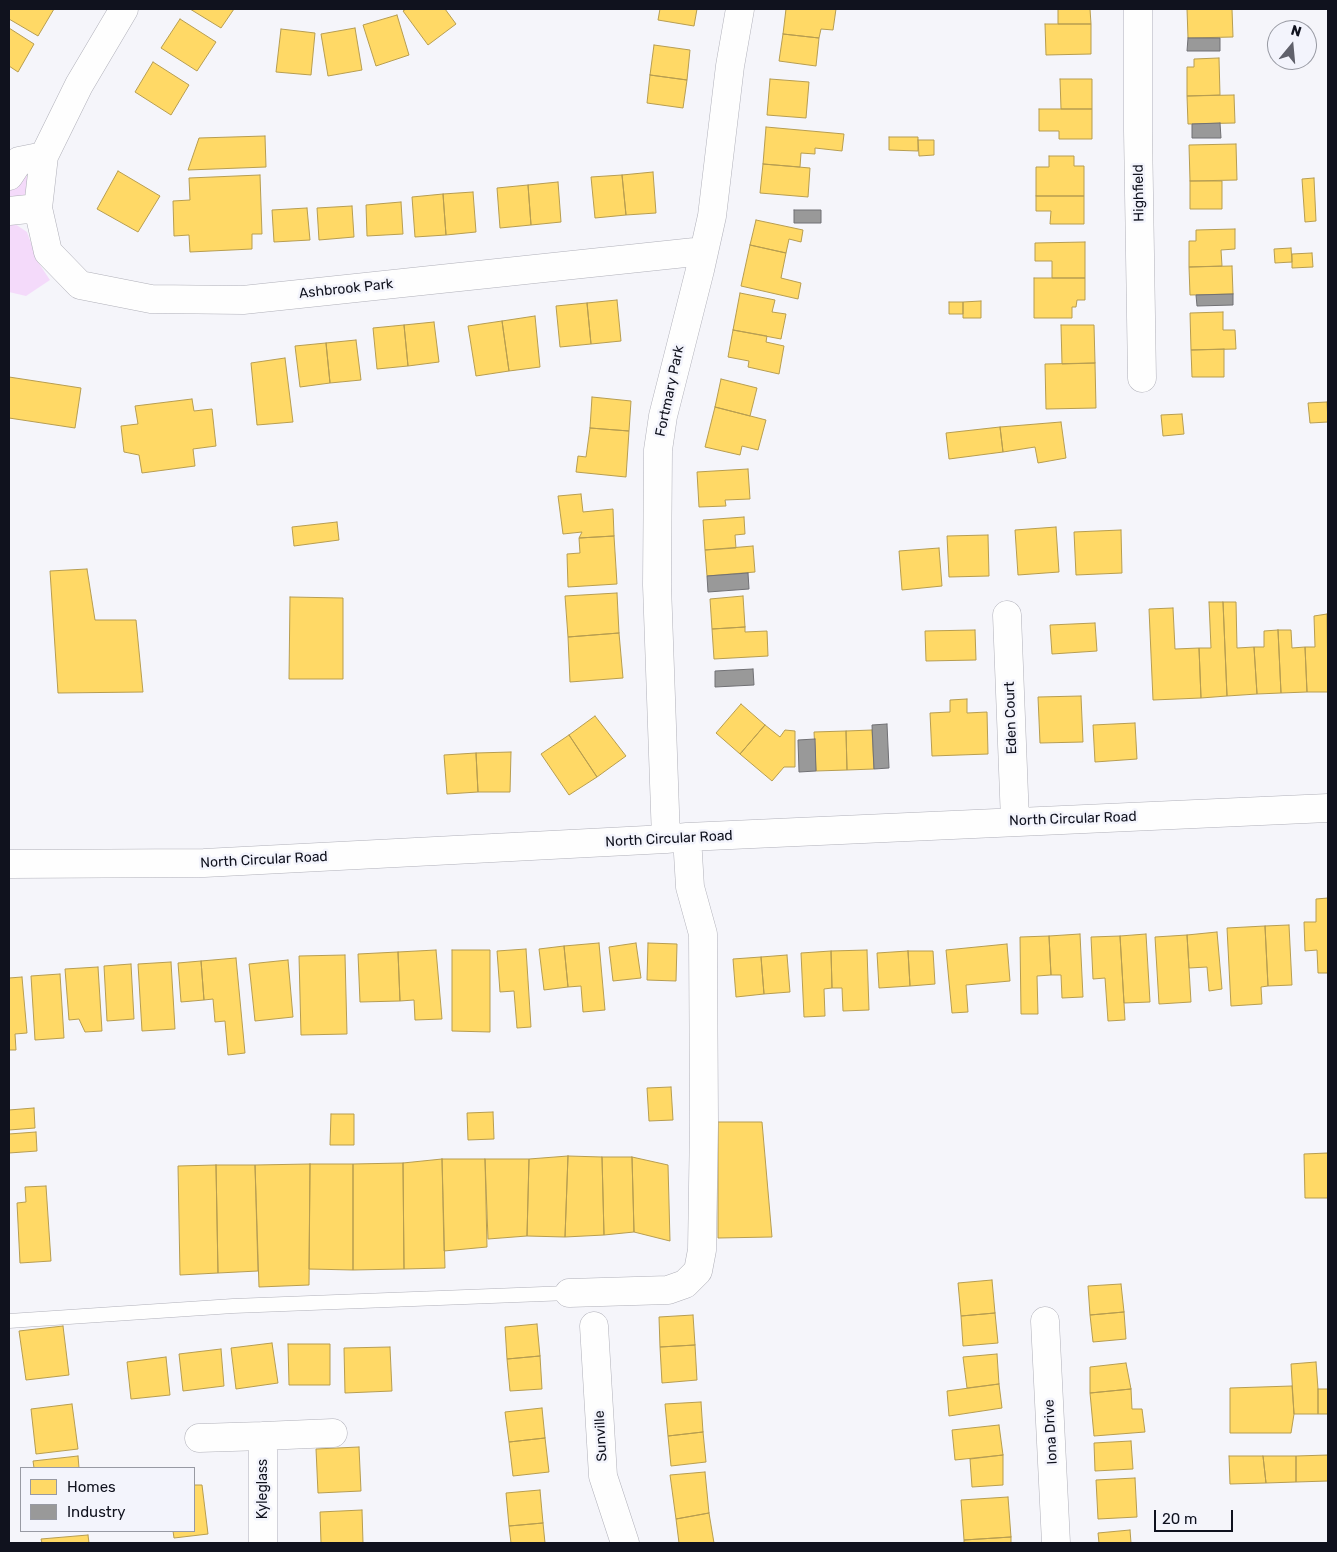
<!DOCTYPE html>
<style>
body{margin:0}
#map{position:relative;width:1337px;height:1552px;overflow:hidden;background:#f5f5fa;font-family:Rubik,sans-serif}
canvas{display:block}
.frame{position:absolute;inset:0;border:10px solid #10121e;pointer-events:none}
.legend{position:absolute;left:20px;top:1467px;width:175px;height:65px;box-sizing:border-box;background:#f3f4fc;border:1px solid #989aa3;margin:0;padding:6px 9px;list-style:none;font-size:15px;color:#10121e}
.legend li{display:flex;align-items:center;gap:10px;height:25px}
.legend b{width:25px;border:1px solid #989aa3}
.north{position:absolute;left:1267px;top:20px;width:50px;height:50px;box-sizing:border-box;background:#f3f4fc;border:1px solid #989aa3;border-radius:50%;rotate:17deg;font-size:14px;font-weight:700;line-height:20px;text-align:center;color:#10121e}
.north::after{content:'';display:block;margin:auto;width:18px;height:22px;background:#60616b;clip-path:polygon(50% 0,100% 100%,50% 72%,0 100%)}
.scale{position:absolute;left:1154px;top:1510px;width:79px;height:22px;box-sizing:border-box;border:2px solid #10121e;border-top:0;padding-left:6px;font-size:15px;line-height:18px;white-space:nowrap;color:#10121e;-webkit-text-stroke:4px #f3f4fc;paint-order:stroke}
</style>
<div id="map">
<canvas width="1337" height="1552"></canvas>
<div class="frame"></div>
<ul class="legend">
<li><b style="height:14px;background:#ffd966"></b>Homes</li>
<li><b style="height:14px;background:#999"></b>Industry</li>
</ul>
<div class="north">N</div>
<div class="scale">20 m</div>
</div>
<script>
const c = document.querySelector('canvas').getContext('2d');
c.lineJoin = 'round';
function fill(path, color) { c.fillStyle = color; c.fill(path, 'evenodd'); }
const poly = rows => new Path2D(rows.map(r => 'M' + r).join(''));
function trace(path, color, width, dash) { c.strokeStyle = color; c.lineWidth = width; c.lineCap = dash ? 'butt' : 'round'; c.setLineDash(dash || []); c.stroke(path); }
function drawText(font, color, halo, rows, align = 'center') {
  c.font = font + ' Rubik,sans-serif'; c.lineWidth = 5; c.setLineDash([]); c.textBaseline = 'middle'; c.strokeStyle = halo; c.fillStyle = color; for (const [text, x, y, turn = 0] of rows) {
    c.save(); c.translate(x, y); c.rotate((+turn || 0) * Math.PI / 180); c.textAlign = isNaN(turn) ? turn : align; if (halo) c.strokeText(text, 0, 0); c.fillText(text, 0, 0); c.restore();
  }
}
fill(poly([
 [33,169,24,198,9,206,9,190,15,176],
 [15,224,27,232,38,262,50,280,26,296,9,292,9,226]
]), '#f4dafa');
const homes = poly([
 [9,9,54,9,38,36,9,19,9,9],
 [190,9,234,9,221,28,190,9],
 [406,9,445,9,456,24,428,45,403,11,406,9],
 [660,9,697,9,694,26,658,20,660,9],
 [786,9,836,9,833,30,821,29,819,38,783,34,786,9],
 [1058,9,1090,9,1091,24,1058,24,1058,9],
 [1187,9,1232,9,1233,37,1188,38,1187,9],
 [397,15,409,55,376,66,363,25,397,15],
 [180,19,216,42,197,71,161,48,180,19],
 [1045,24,1091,24,1091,54,1046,55,1045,24],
 [9,28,34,44,18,72,9,66,9,28],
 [355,28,362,70,328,76,321,34,355,28],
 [281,29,315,33,311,75,276,72,281,29],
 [783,34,819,38,816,66,779,61,783,34],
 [654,45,690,50,687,80,650,75,654,45],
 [1219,58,1220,95,1187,96,1187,67,1194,67,1194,59,1219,58],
 [153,62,189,85,171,115,135,92,153,62],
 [650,75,687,80,683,108,647,103,650,75],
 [770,79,809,82,806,118,767,115,770,79],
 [1060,79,1092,79,1092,109,1061,109,1060,79],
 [1234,95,1235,123,1188,124,1187,96,1234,95],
 [1039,109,1092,109,1092,139,1059,139,1059,131,1039,131,1039,109],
 [766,127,844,134,842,151,815,148,815,154,801,153,800,167,763,164,766,127],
 [265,136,266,167,188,170,199,138,265,136],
 [889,137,918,137,918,151,889,150,889,137],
 [918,140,934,140,934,155,919,156,918,140],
 [1236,144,1237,180,1190,181,1189,145,1236,144],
 [1049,156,1074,156,1074,166,1084,166,1084,196,1036,196,1036,167,1049,167,1049,156],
 [763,164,810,168,808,197,760,193,763,164],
 [118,171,160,196,138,232,97,209,118,171],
 [653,172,656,213,626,215,622,175,653,172],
 [260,175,262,234,252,234,252,249,190,252,189,235,174,236,173,201,190,200,189,178,260,175],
 [622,175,626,215,595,218,591,177,622,175],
 [1314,178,1316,221,1305,222,1302,179,1314,178],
 [1190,181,1222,181,1222,209,1190,209,1190,181],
 [558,182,561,222,531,225,528,185,558,182],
 [528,185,531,225,500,228,497,188,528,185],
 [473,192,476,232,446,235,443,194,473,192],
 [443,194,446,235,415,237,412,197,443,194],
 [1036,196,1084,196,1084,224,1050,224,1051,211,1036,211,1036,196],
 [401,202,403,234,367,236,366,205,401,202],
 [352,206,354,237,319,240,317,208,352,206],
 [307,208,310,240,274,242,272,210,307,208],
 [756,220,803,230,801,242,789,239,786,253,750,245,756,220],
 [1235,229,1235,249,1221,250,1222,266,1189,267,1189,241,1196,241,1196,230,1235,229],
 [1085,242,1085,278,1052,278,1052,261,1035,261,1035,243,1085,242],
 [750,245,786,253,781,278,801,283,798,299,741,286,750,245],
 [1291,248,1292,262,1275,263,1274,249,1291,248],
 [1312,253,1313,267,1292,268,1292,254,1312,253],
 [1232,266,1233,294,1190,295,1189,267,1232,266],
 [1034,278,1085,278,1085,300,1077,300,1076,307,1072,307,1072,318,1034,318,1034,278],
 [740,293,775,300,772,312,786,314,781,339,733,330,740,293],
 [617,300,621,341,591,344,587,303,617,300],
 [981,301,981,318,963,318,963,302,981,301],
 [949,302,963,302,963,314,949,314,949,302],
 [587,303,591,344,560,347,556,306,587,303],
 [1223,312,1223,330,1235,330,1236,349,1191,350,1190,313,1223,312],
 [535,316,540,367,509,371,502,321,535,316],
 [502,321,509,371,476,376,468,326,502,321],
 [434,322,439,362,408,366,404,325,434,322],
 [404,325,408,366,377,369,373,328,404,325],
 [1061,325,1094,325,1095,363,1062,364,1061,325],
 [733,330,767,336,766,342,784,346,779,374,748,367,749,361,728,357,733,330],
 [356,340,361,380,330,383,326,343,356,340],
 [326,343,330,383,300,387,295,346,326,343],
 [1224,349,1224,377,1192,377,1191,350,1224,349],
 [285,358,293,422,257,425,251,363,285,358],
 [1095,363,1096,408,1046,409,1045,364,1095,363],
 [9,377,81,388,75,428,9,418,9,377],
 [721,379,757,388,750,416,715,407,721,379],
 [592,397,631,401,629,431,590,428,592,397],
 [192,399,194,411,212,409,216,446,193,449,195,466,142,473,139,455,124,452,121,426,138,424,135,406,192,399],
 [1327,402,1328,422,1310,423,1308,403,1327,402],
 [715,407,766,420,758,450,742,446,740,455,705,447,715,407],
 [1182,414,1184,434,1163,436,1161,415,1182,414],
 [1061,422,1066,458,1038,463,1035,447,1003,452,1000,427,1061,422],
 [1000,427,1003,452,949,459,946,433,1000,427],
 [590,428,629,431,626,477,576,472,578,456,586,457,590,428],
 [748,469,750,499,725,500,726,506,699,507,697,472,748,469],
 [581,494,583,512,613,509,614,536,579,538,582,532,563,534,558,496,581,494],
 [744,517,745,534,735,535,736,548,705,550,703,520,744,517],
 [337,522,339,540,294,546,292,527,337,522],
 [1056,527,1059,572,1018,575,1015,530,1056,527],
 [1121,530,1122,573,1076,575,1074,532,1121,530],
 [988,535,989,576,949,577,947,536,988,535],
 [614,536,617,584,568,587,567,554,580,553,579,538,614,536],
 [753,546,755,572,707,576,705,550,753,546],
 [939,548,942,586,902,590,899,551,939,548],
 [87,569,95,620,136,620,143,692,58,693,50,571,87,569],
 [617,593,619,633,568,637,565,596,617,593],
 [743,596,745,627,712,629,710,599,743,596],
 [290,597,343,598,343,679,289,679,290,597],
 [1209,602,1223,602,1227,696,1201,698,1199,648,1211,648,1209,602],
 [1223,602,1236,602,1237,648,1254,647,1257,694,1227,696,1223,602],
 [1173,608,1175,649,1199,648,1201,698,1153,700,1149,609,1173,608],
 [1327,614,1328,692,1307,692,1305,647,1315,647,1314,616,1327,614],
 [1095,623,1097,651,1052,654,1050,625,1095,623],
 [745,627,745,632,767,631,768,656,714,659,712,629,745,627],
 [975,630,976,660,926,661,925,631,975,630],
 [1278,630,1281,693,1257,694,1254,647,1264,647,1264,631,1278,630],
 [1278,630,1291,630,1292,648,1305,647,1307,692,1281,693,1278,630],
 [619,633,623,678,570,682,568,637,619,633],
 [1081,696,1083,742,1040,743,1038,697,1081,696],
 [967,699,967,713,987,712,988,754,932,756,930,713,950,712,950,700,967,699],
 [741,704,765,725,740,754,716,733,741,704],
 [595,716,626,756,597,777,569,735,595,716],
 [1135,723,1137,759,1095,762,1093,725,1135,723],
 [765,725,780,737,785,730,795,731,795,767,784,767,772,781,740,754,765,725],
 [872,730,874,769,847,770,846,731,872,730],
 [846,731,847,770,816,771,814,732,846,731],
 [569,735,597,777,569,795,541,754,569,735],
 [511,752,510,792,478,792,476,753,511,752],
 [476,753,478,792,447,794,444,755,476,753],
 [1328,898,1328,973,1318,973,1317,950,1305,951,1304,922,1316,922,1316,899,1328,898],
 [1289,925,1292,985,1268,986,1265,926,1289,925],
 [1265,926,1268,986,1261,987,1262,1004,1231,1006,1227,928,1265,926],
 [1217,932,1222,989,1209,991,1207,967,1189,968,1187,935,1217,932],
 [1080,934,1083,997,1062,998,1061,975,1051,975,1049,936,1080,934],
 [1146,934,1150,1002,1124,1003,1120,936,1146,934],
 [1187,935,1191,1002,1159,1004,1155,937,1187,935],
 [1049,936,1051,975,1037,976,1038,1014,1021,1014,1020,937,1049,936],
 [1120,936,1125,1020,1108,1021,1105,978,1093,979,1091,937,1120,936],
 [599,943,605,1010,583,1012,581,986,568,987,564,946,599,943],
 [636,943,641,978,613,981,609,947,636,943],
 [648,943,677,944,676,981,647,980,648,943],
 [1007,944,1010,981,966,985,968,1012,952,1013,946,950,1007,944],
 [564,946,568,987,544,990,539,949,564,946],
 [526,949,531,1027,517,1028,514,991,500,992,497,951,526,949],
 [436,950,442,1019,415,1020,414,1000,400,1001,398,952,436,950],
 [452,950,490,950,490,1032,452,1031,452,950],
 [867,950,869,1010,843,1011,842,988,832,988,831,951,867,950],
 [831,951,832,988,824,989,825,1016,804,1017,801,953,831,951],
 [908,951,933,951,935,984,910,986,908,951],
 [908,951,910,986,879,988,877,953,908,951],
 [398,952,400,1001,360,1002,358,954,398,952],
 [345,955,347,1034,301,1035,299,956,345,955],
 [787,955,790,992,764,994,761,957,787,955],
 [761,957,764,994,736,997,733,959,761,957],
 [236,958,245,1053,228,1055,225,1021,215,1022,213,999,204,1000,201,961,236,958],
 [288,960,293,1017,255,1021,249,964,288,960],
 [201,961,204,1000,181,1002,178,963,201,961],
 [171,962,175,1029,142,1031,138,964,171,962],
 [131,964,134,1019,107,1021,104,966,131,964],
 [98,967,102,1031,85,1032,79,1019,69,1020,65,969,98,967],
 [60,974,64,1038,35,1040,31,976,60,974],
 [22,977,27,1033,15,1034,16,1050,9,1050,9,978,22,977],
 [671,1087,673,1120,649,1121,647,1088,671,1087],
 [34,1108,35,1128,9,1130,9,1110,34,1108],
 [493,1112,494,1139,468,1140,467,1113,493,1112],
 [331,1114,354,1114,354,1145,330,1145,331,1114],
 [718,1122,762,1122,772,1237,718,1238,718,1122],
 [36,1132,37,1151,9,1153,9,1134,36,1132],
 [1328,1153,1328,1198,1305,1198,1304,1154,1328,1153],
 [568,1156,602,1157,604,1235,565,1237,568,1156],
 [568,1156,565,1237,527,1236,529,1159,568,1156],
 [602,1157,632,1157,634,1232,604,1235,602,1157],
 [632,1157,668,1165,670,1241,634,1232,632,1157],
 [442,1159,485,1159,487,1247,444,1251,442,1159],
 [442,1159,445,1268,404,1269,403,1163,442,1159],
 [485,1159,529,1159,527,1236,488,1239,485,1159],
 [403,1163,404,1269,353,1270,353,1164,403,1163],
 [310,1164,309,1285,259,1287,255,1165,310,1164],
 [310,1164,353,1164,353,1270,309,1269,310,1164],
 [216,1165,218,1273,180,1275,178,1166,216,1165],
 [216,1165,255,1165,258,1271,218,1273,216,1165],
 [46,1186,51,1261,20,1263,17,1203,26,1202,25,1187,46,1186],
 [992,1280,995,1313,961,1316,958,1283,992,1280],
 [1121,1284,1124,1312,1090,1315,1088,1286,1121,1284],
 [1124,1312,1126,1339,1093,1342,1090,1315,1124,1312],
 [995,1313,998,1343,963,1346,961,1316,995,1313],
 [693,1315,695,1345,660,1347,659,1317,693,1315],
 [537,1324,540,1356,507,1359,505,1327,537,1324],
 [63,1326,69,1375,26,1380,19,1331,63,1326],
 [272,1343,278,1383,236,1389,231,1348,272,1343],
 [288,1344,330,1344,330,1385,289,1385,288,1344],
 [695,1345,697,1380,662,1383,660,1347,695,1345],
 [390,1347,392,1391,345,1393,344,1348,390,1347],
 [221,1349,224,1386,183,1391,179,1354,221,1349],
 [997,1354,999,1384,967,1388,963,1357,997,1354],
 [540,1356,542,1389,510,1391,507,1359,540,1356],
 [166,1357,170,1395,131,1399,127,1362,166,1357],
 [1316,1362,1318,1389,1318,1414,1294,1414,1291,1364,1316,1362],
 [1126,1363,1131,1389,1090,1393,1090,1367,1126,1363],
 [999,1384,1002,1408,949,1416,947,1391,999,1384],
 [1292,1386,1294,1414,1291,1433,1230,1433,1230,1388,1292,1386],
 [1131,1389,1132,1409,1142,1409,1145,1432,1094,1436,1090,1393,1131,1389],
 [1318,1389,1328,1389,1328,1414,1318,1414,1318,1389],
 [701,1402,703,1432,668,1436,665,1404,701,1402],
 [72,1404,78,1449,36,1454,31,1409,72,1404],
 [542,1408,545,1438,509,1442,505,1412,542,1408],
 [999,1425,1003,1455,955,1460,952,1430,999,1425],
 [703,1432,706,1462,671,1466,668,1436,703,1432],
 [545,1438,549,1472,513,1476,509,1442,545,1438],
 [1131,1441,1133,1469,1095,1471,1094,1443,1131,1441],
 [359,1447,361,1491,318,1493,316,1449,359,1447],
 [1003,1455,1003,1485,972,1487,970,1459,1003,1455],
 [1328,1455,1328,1481,1296,1482,1296,1456,1328,1455],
 [78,1456,79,1468,34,1468,33,1461,78,1456],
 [1229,1456,1263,1456,1266,1483,1230,1484,1229,1456],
 [1263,1456,1296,1456,1296,1482,1266,1483,1263,1456],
 [705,1472,709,1513,676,1519,670,1475,705,1472],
 [1135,1478,1137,1517,1098,1519,1096,1480,1135,1478],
 [194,1485,202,1485,208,1534,174,1538,173,1531,194,1531,194,1485],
 [540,1490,543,1523,509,1526,506,1493,540,1490],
 [1008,1497,1011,1537,964,1540,961,1500,1008,1497],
 [362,1510,363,1543,321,1543,320,1512,362,1510],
 [709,1513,714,1543,679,1543,676,1519,709,1513],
 [543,1523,545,1543,511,1543,509,1526,543,1523],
 [1130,1530,1131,1543,1099,1543,1098,1533,1130,1530],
 [88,1535,89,1543,42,1543,41,1539,88,1535],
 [1011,1537,1011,1543,964,1543,964,1540,1011,1537]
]);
fill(homes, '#ffd966');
trace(homes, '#b79d50', 1);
const industry = poly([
 [1188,38,1220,38,1220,51,1187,51,1188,38],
 [1220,123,1221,138,1192,138,1192,124,1220,123],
 [794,210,821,210,821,223,794,223,794,210],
 [1233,294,1233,305,1197,306,1196,295,1233,294],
 [748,573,749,589,708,592,707,576,748,573],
 [753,669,754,685,715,687,715,671,753,669],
 [887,724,889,768,874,769,872,725,887,724],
 [815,739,816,771,799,772,798,740,815,739]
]);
fill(industry, '#999');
trace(industry, '#707074', 1);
const lane = poly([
 [9,1321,233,1306,569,1293]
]);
const street = poly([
 [124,9,79,85,44,156,38,208,48,252,80,285,151,299,243,300,704,251],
 [1138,9,1138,131,1142,378],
 [9,176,19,161,44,156],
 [9,211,38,208],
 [1007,615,1015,821],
 [666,839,657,585,658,450,663,416,700,270,712,216,730,66,740,9],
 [9,864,204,863,666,839,687,837,1328,808],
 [569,1293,668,1290,685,1284,698,1271,702,1250,704,1123,703,934,690,887,687,837],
 [1045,1321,1056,1543],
 [594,1326,603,1476,625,1543],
 [263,1436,333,1433],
 [199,1438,263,1436,263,1543]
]);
trace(lane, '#b0b0b9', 15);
trace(street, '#b0b0b9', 29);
trace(lane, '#fefefe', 14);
trace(street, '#fefefe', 28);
drawText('14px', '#10121e', '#f3f4fc', [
 ["Highfield",1139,193,-91],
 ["Ashbrook Park",346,289,-6],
 ["Fortmary Park",670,391,-78],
 ["Eden Court",1011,718,-92],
 ["North Circular Road",1073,819,-2],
 ["North Circular Road",669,839,-3],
 ["North Circular Road",264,860,-3],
 ["Iona Drive",1051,1432,-93],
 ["Sunville",601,1436,-93],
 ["Kyleglass",263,1489,-90]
]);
</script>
